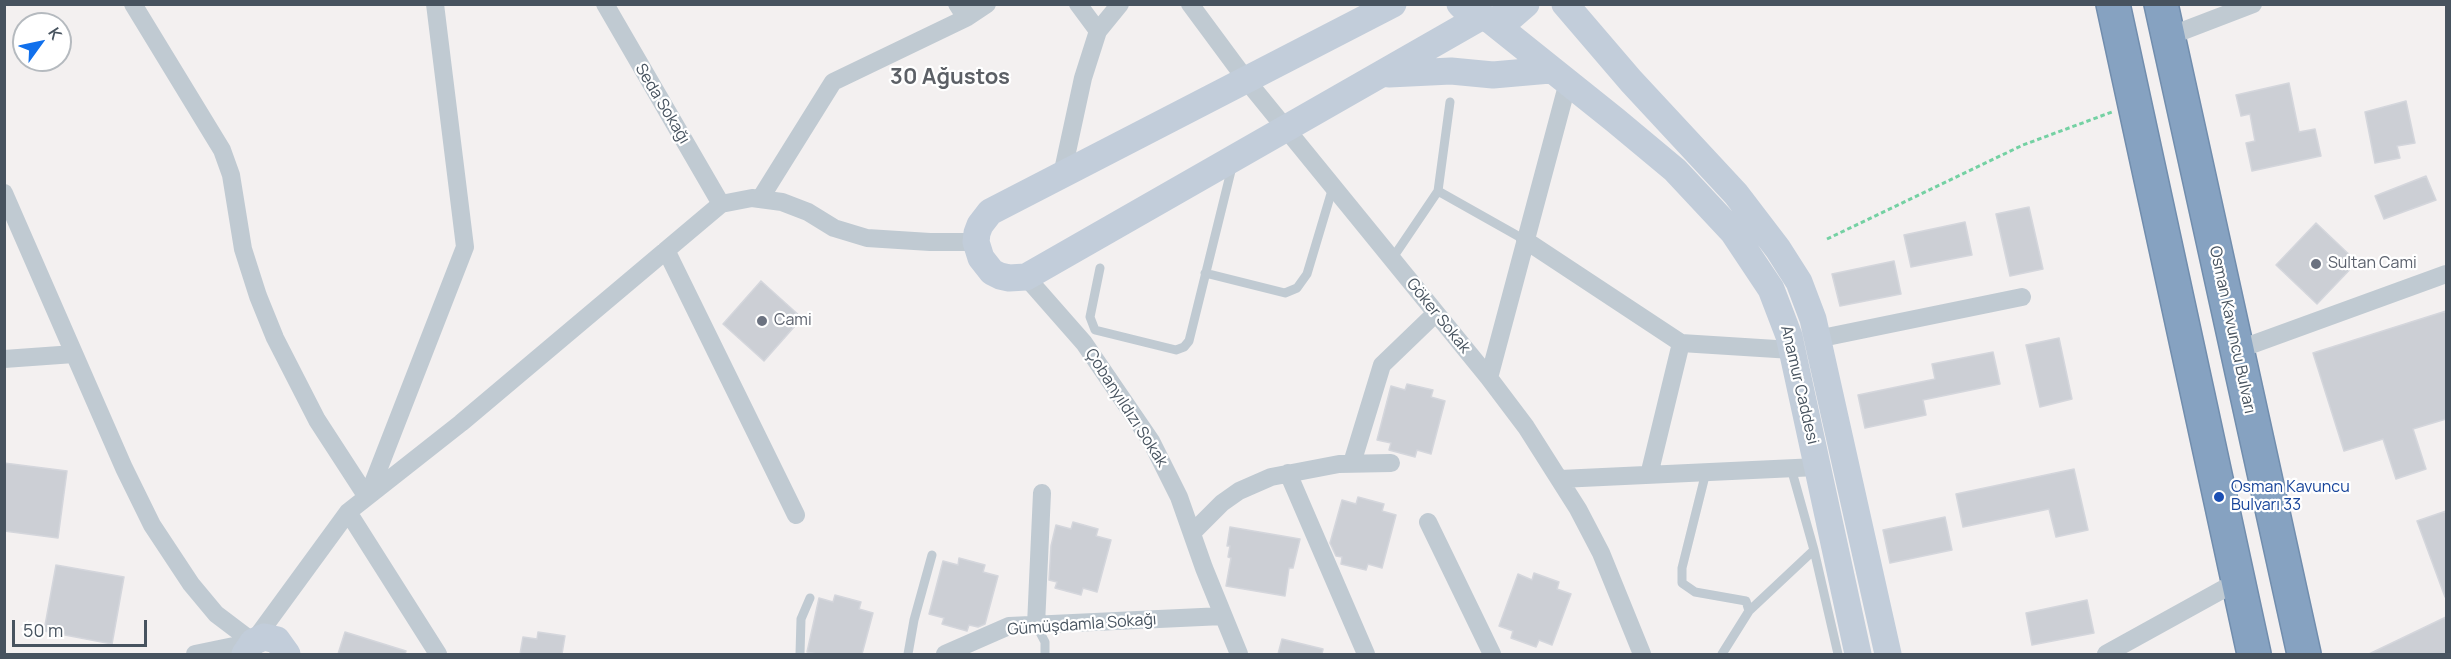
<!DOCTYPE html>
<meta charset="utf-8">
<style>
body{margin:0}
#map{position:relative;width:2451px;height:659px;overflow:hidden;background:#f3f0f0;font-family:Manrope,sans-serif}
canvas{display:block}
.frame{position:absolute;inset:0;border:6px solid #47535f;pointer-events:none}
.north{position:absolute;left:12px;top:12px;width:60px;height:60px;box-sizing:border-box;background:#fff;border:2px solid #b5babf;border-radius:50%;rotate:57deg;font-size:16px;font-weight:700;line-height:24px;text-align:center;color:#47535f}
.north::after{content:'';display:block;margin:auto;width:21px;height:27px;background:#1170ec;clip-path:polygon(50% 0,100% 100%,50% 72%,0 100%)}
.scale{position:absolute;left:12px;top:620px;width:135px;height:27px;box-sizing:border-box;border:3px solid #47535f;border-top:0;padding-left:8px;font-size:18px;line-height:21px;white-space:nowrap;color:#47535f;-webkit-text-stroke:4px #fff;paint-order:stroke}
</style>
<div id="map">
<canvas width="2451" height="659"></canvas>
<div class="frame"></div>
<div class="north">K</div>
<div class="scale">50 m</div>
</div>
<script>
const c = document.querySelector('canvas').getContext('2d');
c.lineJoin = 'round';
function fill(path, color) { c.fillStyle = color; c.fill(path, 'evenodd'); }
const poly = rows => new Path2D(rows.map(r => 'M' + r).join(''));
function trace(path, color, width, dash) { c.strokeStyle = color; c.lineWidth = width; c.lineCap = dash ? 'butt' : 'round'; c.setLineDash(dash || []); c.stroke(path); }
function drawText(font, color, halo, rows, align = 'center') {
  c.font = font + ' Manrope,sans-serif'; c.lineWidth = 4.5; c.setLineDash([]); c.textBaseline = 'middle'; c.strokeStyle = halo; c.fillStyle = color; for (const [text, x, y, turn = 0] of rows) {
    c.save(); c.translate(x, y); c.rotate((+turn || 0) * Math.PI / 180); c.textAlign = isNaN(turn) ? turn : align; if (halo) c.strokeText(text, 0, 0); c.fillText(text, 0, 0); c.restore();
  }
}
const building = poly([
 [2289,83,2299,132,2315,129,2321,156,2252,171,2246,143,2255,141,2250,114,2241,116,2236,95,2289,83],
 [2406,101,2415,143,2397,146,2400,158,2375,163,2365,112,2406,101],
 [2426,176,2436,200,2384,219,2375,196,2426,176],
 [2029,207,2043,269,2010,276,1996,214,2029,207],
 [1965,222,1972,255,1911,267,1904,235,1965,222],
 [2316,223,2357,262,2317,304,2276,265,2316,223],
 [1894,261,1901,294,1840,306,1832,274,1894,261],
 [761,281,802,318,764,361,723,324,761,281],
 [2446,311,2446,419,2413,429,2426,469,2396,479,2383,439,2344,451,2313,353,2446,311],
 [2059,338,2072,399,2040,407,2026,345,2059,338],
 [1993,352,2000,384,1923,400,1926,415,1865,428,1858,395,1935,379,1932,364,1993,352],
 [1407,384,1433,390,1431,397,1445,401,1431,454,1417,450,1415,457,1389,450,1391,443,1377,440,1391,386,1405,390,1407,384],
 [4,463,67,471,58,538,4,531,4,463],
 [2074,469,2088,530,2056,537,2049,509,1963,527,1956,494,2074,469],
 [1358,497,1384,504,1382,511,1396,515,1382,568,1368,564,1366,570,1341,564,1342,557,1336,556,1330,543,1342,500,1356,504,1358,497],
 [2446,511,2446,597,2445,597,2417,521,2446,511],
 [1945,517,1952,550,1890,563,1883,530,1945,517],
 [1073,522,1098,529,1096,536,1111,540,1097,592,1083,588,1081,595,1055,588,1057,582,1049,580,1051,546,1056,525,1071,529,1073,522],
 [1230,527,1300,539,1293,568,1289,568,1285,596,1226,586,1231,558,1228,557,1230,546,1227,546,1230,527],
 [959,558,985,565,983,572,998,576,985,624,978,627,969,625,967,631,942,624,944,618,929,614,943,561,958,565,959,558],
 [56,565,124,577,112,644,44,631,56,565],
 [1534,573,1559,582,1557,589,1571,594,1552,645,1539,640,1536,647,1511,638,1513,631,1499,626,1518,574,1532,580,1534,573],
 [835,595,861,602,859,609,873,613,862,654,817,654,807,652,819,598,833,602,835,595],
 [2087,600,2094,633,2032,645,2026,613,2087,600],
 [2446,617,2446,654,2369,654,2446,617],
 [345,632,406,651,405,654,338,654,345,632],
 [538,632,565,636,562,654,520,654,523,637,537,639,538,632],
 [1282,639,1323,649,1322,654,1278,654,1282,639]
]);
fill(building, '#cccfd5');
trace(building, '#d4d6dc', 1.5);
const highway = poly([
 [2113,4,2254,654],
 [2161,4,2304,654]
]);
trace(highway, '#718dad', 36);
trace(poly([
 [1827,239,2023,145,2112,112]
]), '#74d1a3', 3, [4.5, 3]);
trace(poly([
 [1438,191,1525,240],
 [1392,259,1438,191,1450,102],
 [1100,268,1090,317,1095,330,1176,350,1184,347,1189,341,1232,167],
 [1205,273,1285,293,1297,288,1307,274,1333,187],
 [1791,468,1814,550,1838,654],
 [1706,472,1682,568,1682,583,1695,592,1746,601,1749,611,1722,654],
 [1749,611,1814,550],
 [1036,625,1045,642,1045,654],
 [800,654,801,619,810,598],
 [908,654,914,620,932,555]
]), '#c0cad2', 9);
trace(poly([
 [133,4,222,150,231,175,243,249,258,296,275,338,317,420,367,497],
 [605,4,721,204],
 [957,4,966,18,987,4],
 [1078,4,1098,31],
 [1190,4,1247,81,1489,378,1526,427,1578,509,1601,553,1642,654],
 [2167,37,2253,4],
 [1062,175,1083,78,1098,31,1120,4],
 [4,193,124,468,152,525,191,584,216,614,253,642],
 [760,199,833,82,966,18],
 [1525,240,1681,343,1649,475],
 [666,250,796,515],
 [1026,277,1084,343,1151,441,1179,497,1204,568,1239,654],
 [1817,339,2022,297],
 [1681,343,1792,350],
 [2237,350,2446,274],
 [4,359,74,354],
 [1489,378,1568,82],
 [1352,463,1382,365,1436,313],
 [1288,473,1366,654],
 [1560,479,1817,467],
 [368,496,465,247,435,4],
 [348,512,438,654],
 [1428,522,1492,654],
 [1193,532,1222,503,1239,491,1271,477,1339,464,1391,463],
 [1036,625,1042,493],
 [195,654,253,642,348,512,461,423,721,204,752,198,782,202,808,212,834,228,867,238,930,242,976,242],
 [945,654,1009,626,1223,616],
 [2106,654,2238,581]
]), '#c0cad2', 18);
trace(poly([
 [1393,4,990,212,980,225,977,233,976,242,981,258,992,272,1000,276,1009,278,1026,277,1479,18],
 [1460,4,1469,13,1490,20,1511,17,1526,4],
 [1565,4,1631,81,1736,194,1778,249,1799,282,1813,319,1888,654],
 [1490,20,1615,120,1675,170,1733,232,1771,289,1789,336,1858,654],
 [1389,74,1451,71,1493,75,1550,70],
 [245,654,253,642,264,637,277,640,287,654]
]), '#c2cdda', 27);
trace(highway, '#86a2c1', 33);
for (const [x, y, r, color] of [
 [2316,264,6,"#6b7280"],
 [762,321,6,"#6b7280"],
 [2219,497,6,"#1a4fb4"]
]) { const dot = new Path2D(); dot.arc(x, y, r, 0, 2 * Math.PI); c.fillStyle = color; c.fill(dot); trace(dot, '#fff', 2); }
drawText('16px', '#47535f', '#fff', [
 ["Seda Sokağı",662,104,59],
 ["Göker Sokak",1438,316,51],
 ["Osman Kavuncu Bulvarı",2232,330,78],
 ["Anamur Caddesi",1799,385,77],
 ["Çobanyıldızı Sokak",1126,408,57],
 ["Gümüşdamla Sokağı",1082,625,-4]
]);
drawText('16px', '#5b616d', '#fff', [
 ["Sultan Cami",2328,264],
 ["Cami",774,321]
], 'left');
drawText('16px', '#164399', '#fff', [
 ["Osman Kavuncu",2231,488],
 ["Bulvarı 33",2231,506]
], 'left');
drawText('bold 22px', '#5c6066', '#fff', [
 ["30 Ağustos",950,78]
]);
</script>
